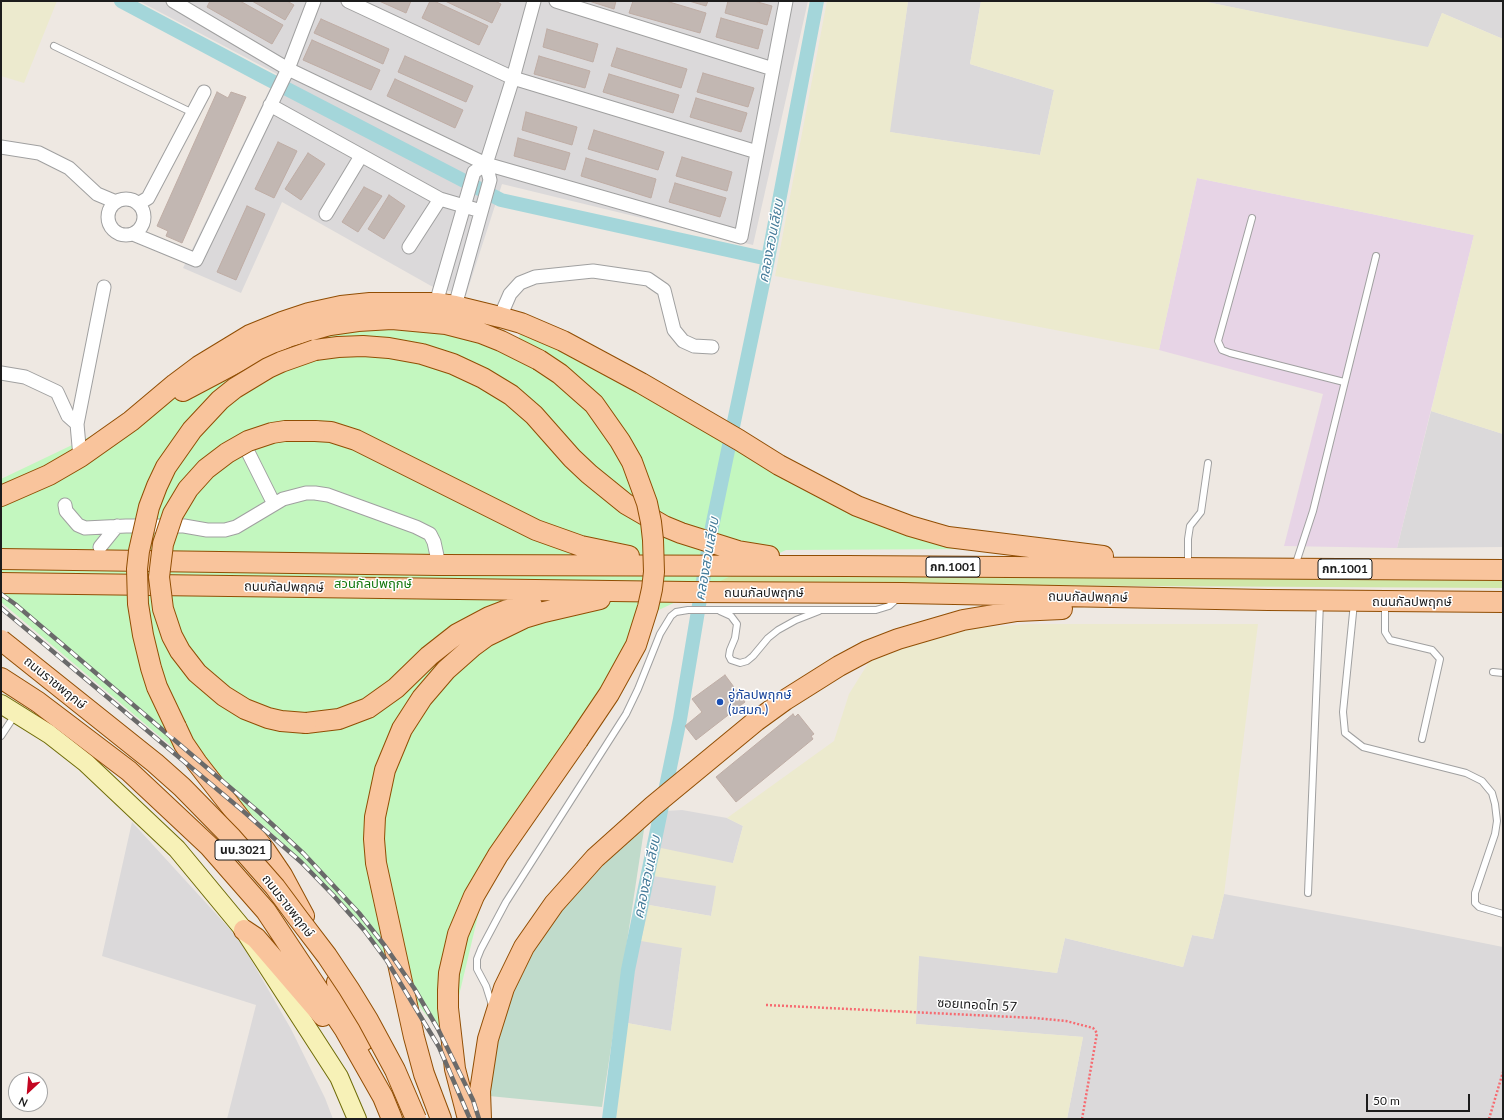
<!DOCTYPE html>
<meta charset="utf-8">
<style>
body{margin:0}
#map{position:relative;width:1504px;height:1120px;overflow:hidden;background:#eee8e2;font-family:Lato,sans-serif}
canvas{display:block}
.frame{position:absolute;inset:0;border:2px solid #1c1c1c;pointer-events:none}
.north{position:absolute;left:8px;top:1072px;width:40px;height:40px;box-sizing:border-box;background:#fff;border:1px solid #a4a4a4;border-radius:50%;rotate:206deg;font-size:11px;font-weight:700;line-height:16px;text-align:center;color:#1c1c1c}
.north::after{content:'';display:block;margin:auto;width:14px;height:18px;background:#c30621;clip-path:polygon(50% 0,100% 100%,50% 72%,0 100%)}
.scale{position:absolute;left:1366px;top:1094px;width:104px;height:18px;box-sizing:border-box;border:2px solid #1c1c1c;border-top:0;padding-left:5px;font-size:12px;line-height:14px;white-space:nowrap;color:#1c1c1c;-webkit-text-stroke:3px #fff;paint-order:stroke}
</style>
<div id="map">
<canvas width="1504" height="1120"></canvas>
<div class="frame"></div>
<div class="north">N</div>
<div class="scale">50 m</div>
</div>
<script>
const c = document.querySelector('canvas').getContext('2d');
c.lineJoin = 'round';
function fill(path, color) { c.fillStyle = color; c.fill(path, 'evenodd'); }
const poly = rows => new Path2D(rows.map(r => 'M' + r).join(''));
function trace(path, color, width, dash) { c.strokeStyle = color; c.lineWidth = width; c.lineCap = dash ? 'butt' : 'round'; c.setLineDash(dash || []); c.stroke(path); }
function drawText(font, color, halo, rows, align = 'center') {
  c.font = font + ' Lato,"Noto Sans Thai",sans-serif'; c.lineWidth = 3; c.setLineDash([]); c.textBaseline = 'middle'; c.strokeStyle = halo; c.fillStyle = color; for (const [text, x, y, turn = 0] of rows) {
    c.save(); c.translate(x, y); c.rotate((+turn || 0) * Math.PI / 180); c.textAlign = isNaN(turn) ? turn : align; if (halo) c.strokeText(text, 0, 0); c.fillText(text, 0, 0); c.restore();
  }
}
fill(poly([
 [139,1,808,1,753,245,502,184,466,295,433,287,282,202,241,293,183,268,277,74],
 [908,1,981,1,970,64,1054,90,1040,155,889,132],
 [1202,1,1503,1,1503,39,1442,13,1428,48],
 [1431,411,1503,434,1503,547,1397,548],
 [682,810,727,818,743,826,733,863,717,886,711,916,649,905,682,948,671,1031,627,1023,636,941,665,811],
 [132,822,239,939,291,1029,325,1098,333,1119,227,1119,256,1005,102,956],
 [1224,894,1398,926,1503,947,1503,1119,1067,1119,1083,1037,915,1024,919,955,1057,973,1065,938,1183,967,1192,935,1213,939]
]), '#dbd9da');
fill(poly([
 [1197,178,1474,235,1397,548,1284,546,1323,394,1159,350]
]), '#e7d4e6');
fill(poly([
 [1,1,57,1,24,83,1,76],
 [827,1,908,1,890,132,1040,155,1054,90,970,64,981,1,1202,1,1428,47,1442,13,1503,39,1503,434,1431,411,1474,235,1197,178,1159,350,775,276],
 [1028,624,1258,624,1224,894,1213,939,1192,935,1183,967,1065,938,1057,973,919,956,916,1024,1083,1037,1067,1119,616,1119,627,1023,671,1031,682,948,641,941,649,905,711,916,716,886,653,876,661,848,733,863,743,826,727,818,834,741,849,694,869,662,915,644,975,628]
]), '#eceace');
fill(poly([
 [1,565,1503,579,1503,588,963,585,1,575]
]), '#d0e7a9');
fill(poly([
 [645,823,602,1107,489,1096,497,1033,519,970,535,939,581,888]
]), '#c0dbcb');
fill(poly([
 [521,323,781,462,972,549,786,550,646,616,487,878,451,1029,450,1044,419,1006,356,918,298,857,242,806,1,602,1,479,317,328,460,332,518,349]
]), '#c3f7bf');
trace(poly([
 [121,1,260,75,501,200,768,259],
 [609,1119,628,970,680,719,712,527,768,259,817,1]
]), '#a4d6da', 14);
const building = poly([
 [210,1,240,1,283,25,272,44,207,7,210,1],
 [252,1,287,1,294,5,285,20,252,1],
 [379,1,411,1,406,13,379,1],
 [430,1,434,1,488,26,479,45,422,18,430,1],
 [445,1,495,1,501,4,492,23,445,1],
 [589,1,616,1,614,9,589,1],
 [633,1,666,1,706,13,700,33,629,13,633,1],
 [689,1,708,1,706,6,689,1],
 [728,1,754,1,772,6,767,25,725,13,728,1],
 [721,18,763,30,758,49,716,37,721,18],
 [321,19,389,49,383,64,314,33,321,19],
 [547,29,598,44,593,62,543,47,547,29],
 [312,40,380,70,371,90,303,60,312,40],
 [617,48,687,69,681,88,611,66,617,48],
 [405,56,473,86,466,102,398,72,405,56],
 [539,56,590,71,585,88,534,74,539,56],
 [703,73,754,88,748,107,697,92,703,73],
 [609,74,679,95,673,113,603,92,609,74],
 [395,79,463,110,455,128,387,96,395,79],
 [217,92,228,98,231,92,246,97,182,243,166,236,168,231,157,226,217,92],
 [696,98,747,113,741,132,690,117,696,98],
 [526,112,577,127,572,145,522,130,526,112],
 [594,130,664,152,658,170,588,149,594,130],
 [518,138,570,153,565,170,514,156,518,138],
 [278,142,297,151,274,198,255,189,278,142],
 [308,153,325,164,301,200,285,189,308,153],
 [682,157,732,172,727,191,676,176,682,157],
 [586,158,656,179,651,198,581,176,586,158],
 [675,183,726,198,720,217,669,202,675,183],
 [364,187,382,196,358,232,342,222,364,187],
 [389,195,405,206,384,239,368,229,389,195],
 [247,206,265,214,236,280,217,272,247,206],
 [725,675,745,702,696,740,685,726,702,712,692,699,725,675],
 [793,714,795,717,798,714,814,734,811,736,813,739,736,802,716,777,793,714]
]);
fill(building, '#c2b7b2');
trace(building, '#bfada5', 1);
const service = poly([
 [54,46,193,113],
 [1252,218,1218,341,1222,350,1230,353,1344,382],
 [1188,566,1188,539,1190,526,1201,512,1208,463],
 [1295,566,1313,511,1376,256],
 [1354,603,1343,712,1345,733,1363,747,1466,773,1482,781,1492,793,1495,804,1497,821,1495,834,1475,893,1475,903,1479,907,1503,914],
 [1385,603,1385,632,1390,640,1432,650,1440,659,1422,739],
 [720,611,731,616,737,624,735,638,730,650,729,656,731,660,740,663,747,661,753,656,768,638,778,630,796,620,819,611],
 [1493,672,1503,673],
 [1,736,15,715],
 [1308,893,1320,603],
 [492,1005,486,986,477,969,477,959,481,949,506,902,626,714,638,689,660,634,671,616,676,612,688,610,876,610,889,606,898,598]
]);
const minor = poly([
 [173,1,288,69,486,164,741,237,786,1],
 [348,1,513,78,757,152],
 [556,1,773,69],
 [270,105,440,199,481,211],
 [1,147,39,153,69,168,97,194,116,202],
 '108 217a18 18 0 1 1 36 0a18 18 0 1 1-36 0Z',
 [138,204,148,198,204,92],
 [326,214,361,156],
 [133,234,196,260,288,69,314,1],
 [409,247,440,199],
 [436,303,474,172,486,164],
 [455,306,490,180,486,164,513,78,534,1],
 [500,317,510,294,520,283,535,277,593,271,648,279,664,290,674,330,683,341,694,346,712,347],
 [1,373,25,377,57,392,68,416,77,424,80,457],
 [77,424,104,287],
 [248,452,274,504],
 [65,505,66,511,78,525,85,528,126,526,184,526,207,530,225,530,236,527,283,499,306,493,315,493,328,495,416,527,430,534,434,542,439,565],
 [100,547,117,526]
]);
const secondary = poly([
 [1,704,49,734,86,763,177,849,244,930,339,1077,357,1119]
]);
const primary = poly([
 [315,350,338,347,363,346,389,348,422,354,453,364,483,378,511,395,534,415,572,458,589,474,626,504,664,526,681,533,738,551,769,556],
 [183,391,272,344,288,337,330,325,358,321,392,319,446,324,481,333,501,341,539,360],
 [315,431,331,432,356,440,536,530,581,546,629,556],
 [1,496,49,475,80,457,131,421,175,384,199,366,250,335,282,322,309,313,341,306,370,303,436,303,455,306,500,317,521,323,563,341,641,383,739,440,779,465,857,506,910,526,948,537,1103,556],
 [1,559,439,565,846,566,1503,570],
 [1,583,688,592,902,593,1268,600,1503,602],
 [1,678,38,702,129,771,209,846,266,911,345,1030,383,1097,392,1119],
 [306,723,339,719,368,708,396,688,429,656,457,634,489,617,507,610,532,605],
 [176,727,184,744,197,763,265,850,282,875,304,916],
 [244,930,256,938,323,1016],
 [337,982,363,1041],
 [441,1119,424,1074,414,1037,376,863,374,839,375,817,385,770,402,729,422,698,446,670,472,647,487,636,524,618,544,612,600,599],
 [468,1119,455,1069,448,1008,448,990,449,973,458,934,474,896,498,855,578,740],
 [481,1119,480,1091,488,1039,504,988,524,947,554,904,595,858,653,806,756,721,785,700,839,666,867,651,898,639,963,620,1017,611,1062,609]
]);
trace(service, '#a0a0a0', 8);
trace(minor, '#a0a0a0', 15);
trace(secondary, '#6f6c08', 20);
trace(primary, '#914e04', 22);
trace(poly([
 [766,1005,1035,1018,1066,1021,1093,1028,1097,1033,1082,1119],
 [1489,1119,1503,1072]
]), '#f66b71', 2.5, [2, 2]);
trace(service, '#fff', 6);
trace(minor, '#fff', 13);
trace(secondary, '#f7f1b7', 18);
trace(primary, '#f9c49c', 20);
const rail = poly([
 [1,594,15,604,260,813,304,854,359,913,385,946,414,988,438,1029,473,1100,479,1119],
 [1,608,243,811,301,862,333,895,364,930,387,961,410,999,439,1047,470,1119]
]);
trace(rail, '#6a6a6a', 4.5);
trace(rail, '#fff', 3, [9]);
const primaryBridge = poly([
 [539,360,560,374,594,404,620,441,632,462,647,503,651,522,653,540,654,572,652,589,648,607,636,645,609,694,578,740],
 [1,640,155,763,182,787,232,838,275,887,298,918,327,956,349,989,368,1020,395,1070,416,1119],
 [306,723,281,721,268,718,245,709,224,696,197,673,180,651,172,636,163,609,159,577,163,544,173,514,188,489,206,469,227,453,248,441,272,433,285,431,315,431],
 [176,727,157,687,151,668,143,635,138,604,137,569,139,551,149,507,157,486,166,467,192,430,220,400,235,388,268,368,281,362,315,350]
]);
trace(primaryBridge, '#914e04', 22, []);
trace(primaryBridge, '#f9c49c', 20);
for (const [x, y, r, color] of [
 [720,702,4,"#1a4fb4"]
]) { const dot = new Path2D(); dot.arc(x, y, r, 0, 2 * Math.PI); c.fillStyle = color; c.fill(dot); trace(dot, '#fff', 1.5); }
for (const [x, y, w] of [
 [953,567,54],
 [1345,569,54],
 [243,850,56]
]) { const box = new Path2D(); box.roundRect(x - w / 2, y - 10, w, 20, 3); c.fillStyle = '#fff'; c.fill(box); trace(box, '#1c1c1c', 1); }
drawText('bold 12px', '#1c1c1c', null, [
 ["กท.1001",953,567],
 ["กท.1001",1345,569],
 ["นบ.3021",243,850]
]);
drawText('13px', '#14770e', '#fff', [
 ["สวนกัลปพฤกษ์",373,584]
]);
drawText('13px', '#1c1c1c', '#fff', [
 ["ถนนกัลปพฤกษ์",284,587,1],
 ["ถนนกัลปพฤกษ์",764,593],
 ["ถนนกัลปพฤกษ์",1088,597,1],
 ["ถนนกัลปพฤกษ์",1412,602],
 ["ถนนราชพฤกษ์",55,683,39],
 ["ถนนราชพฤกษ์",288,906,52],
 ["ซอยเทอดไท 57",977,1005,3]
]);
drawText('13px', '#164399', '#fff', [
 ["อู่กัลปพฤกษ์",728,695],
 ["(ขสมก.)",728,710]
], 'left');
drawText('italic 14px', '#467c9a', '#fff', [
 ["คลองสวนเลียบ",771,241,-79],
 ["คลองสวนเลียบ",707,559,-80],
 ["คลองสวนเลียบ",647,877,-78]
]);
</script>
